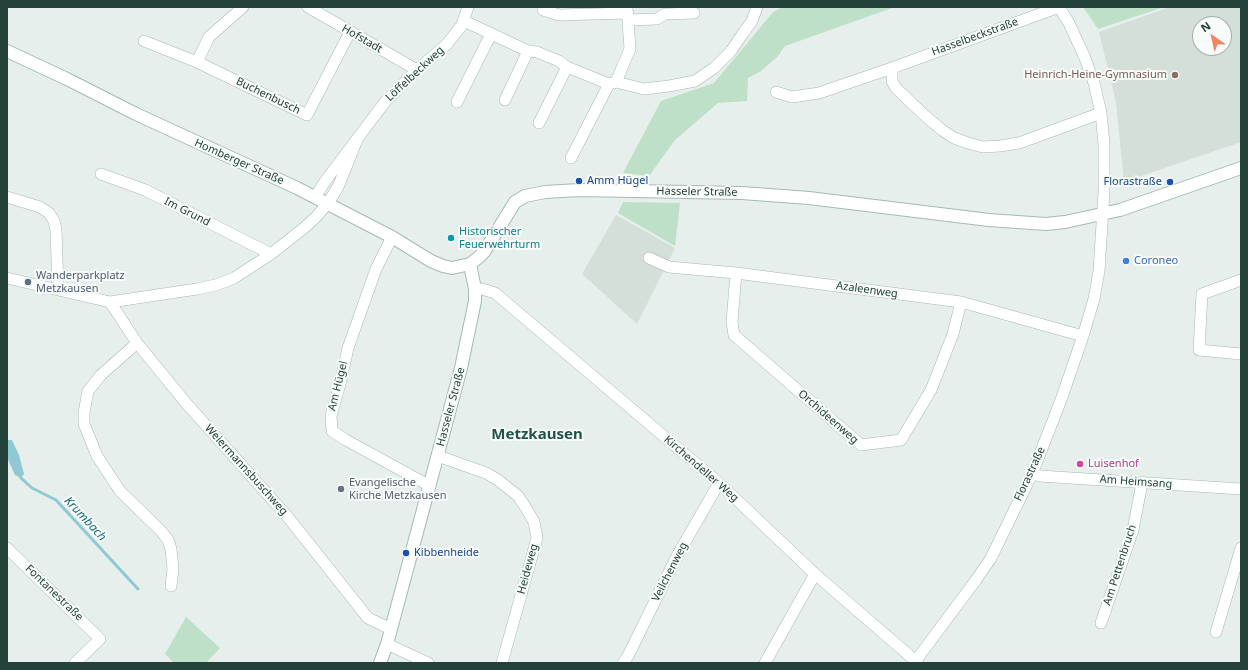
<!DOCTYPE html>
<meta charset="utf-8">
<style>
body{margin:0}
#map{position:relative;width:1248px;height:670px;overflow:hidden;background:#e6efeb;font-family:"Noto Sans",sans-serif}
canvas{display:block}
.frame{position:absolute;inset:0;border:8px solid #24423a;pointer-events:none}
.north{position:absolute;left:1192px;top:16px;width:40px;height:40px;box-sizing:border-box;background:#f7fbf9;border:1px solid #a3b1ad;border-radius:50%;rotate:326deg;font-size:11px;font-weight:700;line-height:16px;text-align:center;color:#24423a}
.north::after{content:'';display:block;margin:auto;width:14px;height:18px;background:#f4845f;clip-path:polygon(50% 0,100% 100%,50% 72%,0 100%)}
</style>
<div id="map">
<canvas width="1248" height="670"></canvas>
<div class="frame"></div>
<div class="north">N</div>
</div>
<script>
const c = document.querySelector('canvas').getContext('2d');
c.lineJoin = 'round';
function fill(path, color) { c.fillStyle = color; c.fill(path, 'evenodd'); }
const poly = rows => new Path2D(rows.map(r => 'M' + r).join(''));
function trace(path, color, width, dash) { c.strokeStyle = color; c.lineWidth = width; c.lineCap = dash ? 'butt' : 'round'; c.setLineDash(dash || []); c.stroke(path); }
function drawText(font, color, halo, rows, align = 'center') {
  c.font = font + ' "Noto Sans",sans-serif'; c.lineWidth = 4; c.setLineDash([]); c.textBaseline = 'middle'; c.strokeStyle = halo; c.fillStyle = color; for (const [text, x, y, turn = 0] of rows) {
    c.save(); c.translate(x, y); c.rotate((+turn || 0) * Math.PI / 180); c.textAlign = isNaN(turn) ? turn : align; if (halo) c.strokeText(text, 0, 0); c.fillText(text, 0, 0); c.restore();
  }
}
fill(poly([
 [1170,7,1241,7,1241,142,1124,182,1116,102,1099,32],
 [1200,24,1224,24,1224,48,1200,48],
 [616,215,675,248,637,324,582,274]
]), '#d4dfda');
fill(poly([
 [783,7,895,7,785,46,778,56,761,71,748,78,747,101,718,103,675,140,649,176,623,173,661,101,714,83,773,12],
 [1083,7,1164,7,1098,29],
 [623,202,680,203,675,246,618,213],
 [186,617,220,648,206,663,174,663,165,654]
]), '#bfe0c8');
fill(poly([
 [7,440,12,440,19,455,24,474,21,478,15,475,9,462,7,455]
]), '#8ec9d4');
trace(poly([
 [20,475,21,478,32,488,56,500,138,589]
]), '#8ec9d4', 3);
const street = poly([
 [308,7,417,70],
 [543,10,559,15,627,13],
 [628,20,657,19,665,14,694,13],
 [464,21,528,51,537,52,559,61,567,67,609,84,616,82,644,89,669,86,695,81,714,68,731,51,744,32,752,21,757,7],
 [144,41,197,62,307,115,350,32],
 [197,62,209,37,243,7],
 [892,68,892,81,896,88,923,114,942,130,954,138,968,143,983,147,1000,146,1019,143,1101,113],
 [616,82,630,49,627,8],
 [776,92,792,97,819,93,892,68,1059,7],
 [505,100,528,51],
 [457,102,491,34],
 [539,123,567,67],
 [571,158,609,84],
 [101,174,145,190,271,254],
 [7,197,40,207,49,213,54,221,56,230,58,290],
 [315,197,326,180,385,102,417,70,447,44,462,25,468,7],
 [392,237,376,269,348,348,340,384,331,416,332,431,346,440,430,486],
 [649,258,669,267,736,273,961,302,1083,336],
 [736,273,732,322,734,335,861,445,901,440,931,390,953,334,961,302],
 [7,278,110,302,197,289,216,285,234,278,271,254,304,228,316,217,328,203,338,187,357,140],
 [1241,280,1202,294,1199,350,1241,354],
 [475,289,482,289,495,293,719,483,815,574,918,663],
 [110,302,137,343,186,403,287,516,368,618,391,629],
 [137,343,101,375,88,391,84,413,84,424,97,456,120,491,161,531,168,540,171,549,173,569,171,586],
 [438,456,486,473,498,480,518,496,526,508,534,522,537,538,502,663],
 [1032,474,1040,476,1241,489],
 [7,548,100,639,75,663],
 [1101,623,1133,530,1142,483],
 [1216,632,1241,548],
 [387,644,428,663],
 [623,663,628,656,677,556,719,483],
 [765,663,815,574],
 [914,663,976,580,991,558,1032,474,1061,400,1083,336,1094,299,1099,271,1104,192,1104,144,1101,113,1094,83,1085,58,1069,23,1059,7]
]);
const secondary = poly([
 [7,51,67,79,136,114,297,188,392,237,431,261,443,266,452,268,470,264,479,257,484,252,515,202,525,196,545,192,579,190,742,193,809,198,989,220,1046,224,1065,222,1120,210,1241,168],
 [380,663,387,644,461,368,475,301,475,289,470,264]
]);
trace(street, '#a8b8b2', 12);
trace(secondary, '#a4bbb3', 14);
trace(street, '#fff', 11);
trace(secondary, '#fff', 12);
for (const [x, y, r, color] of [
 [1175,75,4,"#8d6e63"],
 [579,181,4,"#1a4fb4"],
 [1170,182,4,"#1a4fb4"],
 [451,238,4,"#0f9aa8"],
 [1126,261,4,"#3f7fe0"],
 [28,282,4,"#5c6f8a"],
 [1080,464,4,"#d1479c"],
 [341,489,4,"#6b7280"],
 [406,553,4,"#1a4fb4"]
]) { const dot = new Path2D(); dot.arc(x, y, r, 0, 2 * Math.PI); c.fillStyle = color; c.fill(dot); trace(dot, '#f7fbf9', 1.5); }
drawText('11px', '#24423a', '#f7fbf9', [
 ["Hasselbeckstraße",975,37,-20],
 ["Hofstadt",362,39,30],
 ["Löffelbeckweg",415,74,-43],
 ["Buchenbusch",268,96,26],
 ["Homberger Straße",239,162,24],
 ["Hasseler Straße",697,192,1],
 ["Im Grund",187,212,27],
 ["Azaleenweg",867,290,8],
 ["Am Hügel",338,386,-76],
 ["Hasseler Straße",451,407,-75],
 ["Orchideenweg",828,417,41],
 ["Kirchendeller Weg",701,469,41],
 ["Weiermannsbuschweg",246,470,48],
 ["Florastraße",1030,474,-65],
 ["Am Heimsang",1136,482,4],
 ["Am Pettenbruch",1120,565,-72],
 ["Heideweg",528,569,-75],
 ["Veilchenweg",670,572,-63],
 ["Fontanestraße",54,593,44]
]);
drawText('11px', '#785e54', '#f7fbf9', [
 ["Heinrich-Heine-Gymnasium",1167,75]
], 'right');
drawText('11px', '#164399', '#f7fbf9', [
 ["Amm Hügel",587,181],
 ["Florastraße",1162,182,"right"],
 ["Kibbenheide",414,553]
], 'left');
drawText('11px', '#0d838f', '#f7fbf9', [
 ["Historischer",459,232],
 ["Feuerwehrturm",459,245]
], 'left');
drawText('11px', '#366cbe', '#f7fbf9', [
 ["Coroneo",1134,261]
], 'left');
drawText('11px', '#4e5e75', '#f7fbf9', [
 ["Wanderparkplatz",36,276],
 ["Metzkausen",36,289]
], 'left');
drawText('11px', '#b23c85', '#f7fbf9', [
 ["Luisenhof",1088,464]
], 'left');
drawText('11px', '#5b616d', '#f7fbf9', [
 ["Evangelische",349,483],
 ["Kirche Metzkausen",349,496]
], 'left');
drawText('italic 12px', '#1c6f80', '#f7fbf9', [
 ["Krumbach",85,519,47]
]);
drawText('bold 15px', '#1f5548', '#f7fbf9', [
 ["Metzkausen",537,435]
]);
</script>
